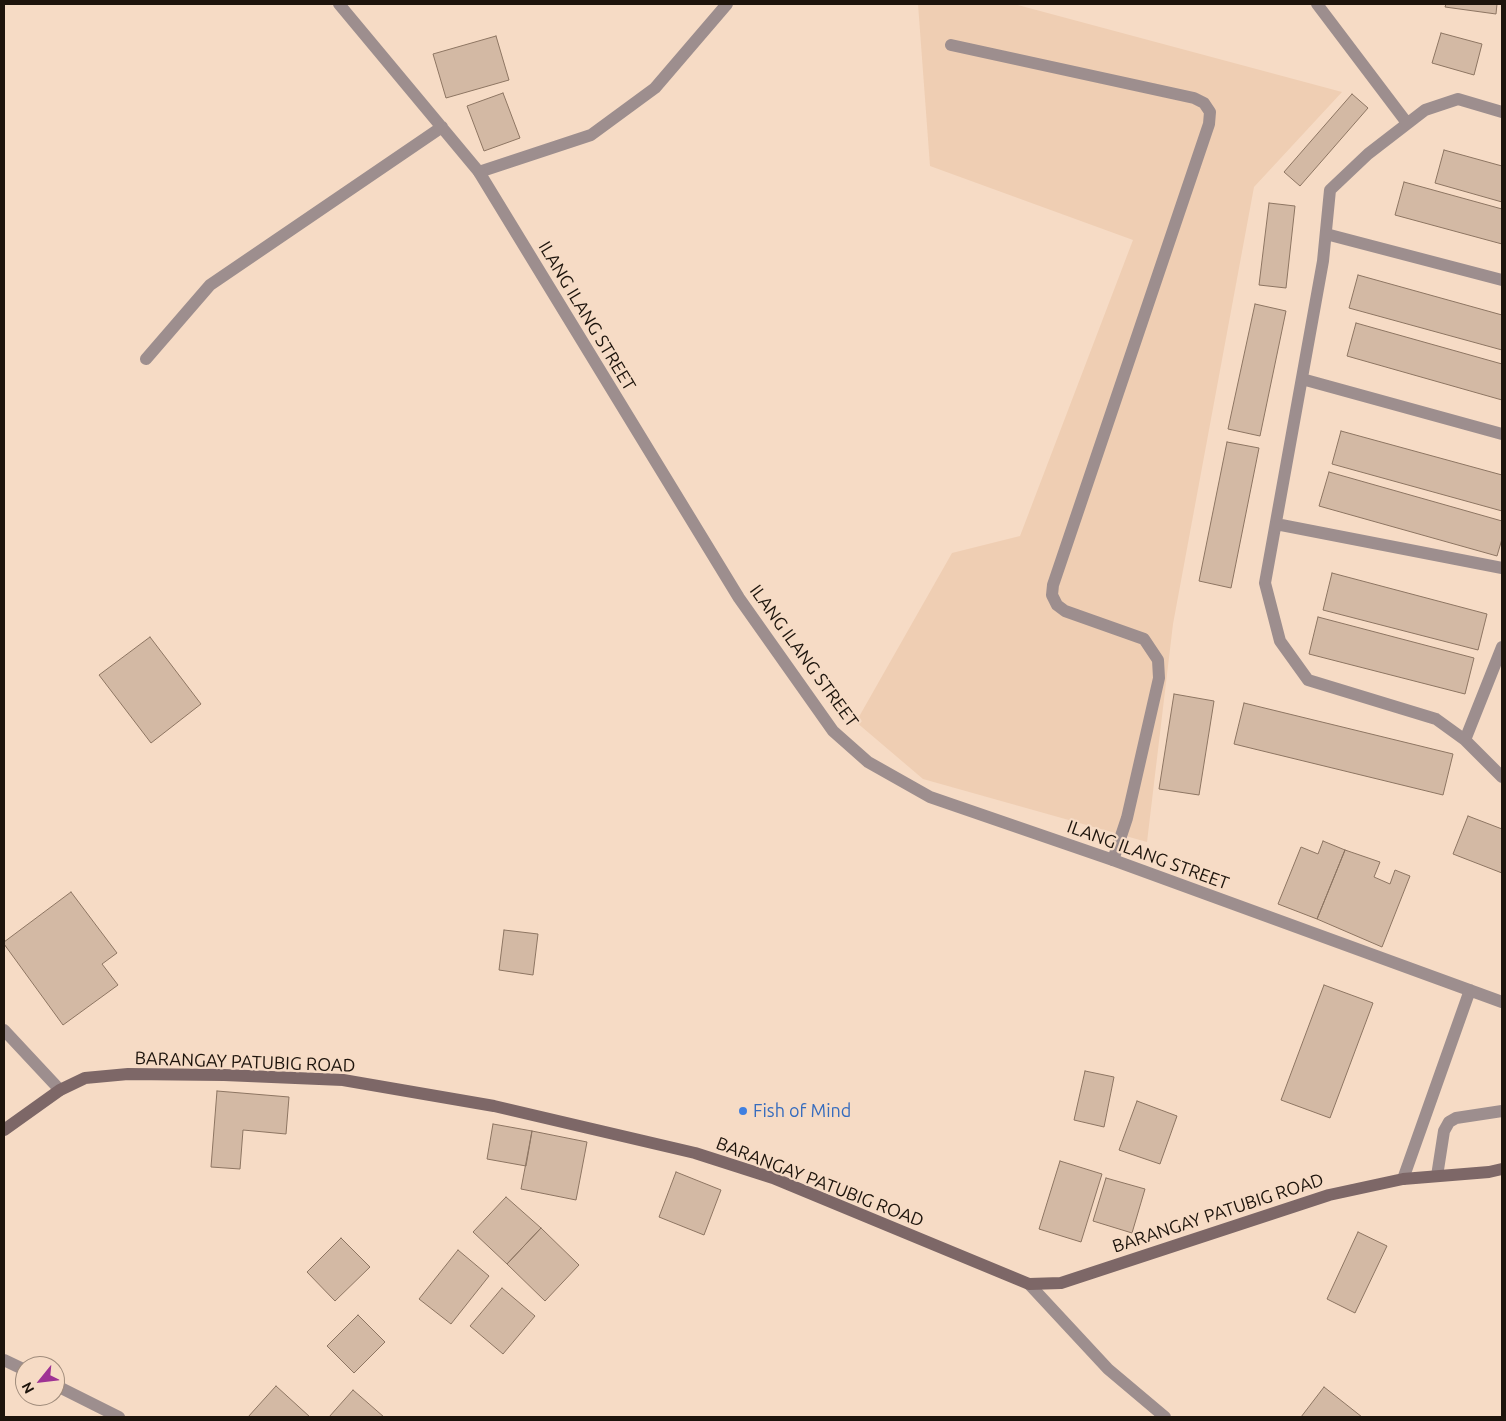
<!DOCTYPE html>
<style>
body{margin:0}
#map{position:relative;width:1506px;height:1421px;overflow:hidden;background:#f6dbc5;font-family:Ubuntu,sans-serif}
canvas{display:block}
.frame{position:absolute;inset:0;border:5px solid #1d140c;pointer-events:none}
.north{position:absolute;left:15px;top:1356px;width:50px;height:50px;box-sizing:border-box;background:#f6dbc5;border:1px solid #9f8b7b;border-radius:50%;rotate:241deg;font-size:14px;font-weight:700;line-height:20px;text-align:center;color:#1d140c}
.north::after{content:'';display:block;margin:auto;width:18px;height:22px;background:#9e3394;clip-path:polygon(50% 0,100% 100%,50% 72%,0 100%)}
</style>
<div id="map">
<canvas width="1506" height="1421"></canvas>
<div class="frame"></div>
<div class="north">N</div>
</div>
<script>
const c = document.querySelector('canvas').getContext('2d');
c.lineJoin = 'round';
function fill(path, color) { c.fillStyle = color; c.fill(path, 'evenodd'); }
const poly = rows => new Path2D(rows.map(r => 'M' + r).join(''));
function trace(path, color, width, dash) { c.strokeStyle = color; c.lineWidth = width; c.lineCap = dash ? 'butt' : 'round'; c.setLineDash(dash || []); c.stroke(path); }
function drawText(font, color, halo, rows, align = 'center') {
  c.font = font + ' Ubuntu,sans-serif'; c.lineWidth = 4.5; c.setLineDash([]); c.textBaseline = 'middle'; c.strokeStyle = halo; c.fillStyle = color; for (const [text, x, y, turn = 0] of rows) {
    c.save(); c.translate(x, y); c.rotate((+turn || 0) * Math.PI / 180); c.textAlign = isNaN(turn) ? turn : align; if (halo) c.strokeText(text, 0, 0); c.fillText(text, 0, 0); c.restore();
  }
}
fill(poly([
 [918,4,1014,4,1342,92,1254,187,1173,624,1147,842,923,779,856,722,952,553,1020,536,1133,240,930,166]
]), '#efceb3');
const building = poly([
 [1446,4,1497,4,1496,14,1445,7,1446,4],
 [1441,33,1482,44,1474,75,1432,63,1441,33],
 [496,36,509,80,446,98,433,54,496,36],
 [503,93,520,138,484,151,467,106,503,93],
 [1352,94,1368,108,1300,186,1284,172,1352,94],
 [1444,150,1502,166,1502,202,1435,183,1444,150],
 [1404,182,1502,209,1502,244,1395,215,1404,182],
 [1269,203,1295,206,1286,288,1259,285,1269,203],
 [1358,275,1502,315,1502,350,1349,308,1358,275],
 [1255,304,1286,311,1260,436,1228,429,1255,304],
 [1356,323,1502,364,1502,400,1347,356,1356,323],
 [1341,431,1502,475,1502,511,1332,464,1341,431],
 [1227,442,1259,448,1231,588,1199,581,1227,442],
 [1329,472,1502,521,1502,539,1497,556,1319,506,1329,472],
 [1332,573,1487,614,1478,650,1323,610,1332,573],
 [1318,617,1474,658,1465,694,1309,654,1318,617],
 [150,637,201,704,151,743,99,675,150,637],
 [1174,694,1214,701,1199,795,1159,789,1174,694],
 [1244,703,1453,754,1443,795,1234,744,1244,703],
 [1468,816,1502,829,1502,873,1453,854,1468,816],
 [1323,841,1345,850,1317,919,1278,904,1301,847,1318,854,1323,841],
 [1345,850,1380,862,1374,877,1390,884,1395,870,1410,876,1382,947,1317,919,1345,850],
 [71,892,117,953,102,964,118,985,63,1025,4,944,4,942,71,892],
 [504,930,538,934,533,975,499,970,504,930],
 [1324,985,1373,1003,1330,1118,1281,1100,1324,985],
 [1085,1071,1114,1077,1104,1127,1074,1120,1085,1071],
 [217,1091,289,1097,286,1134,243,1130,240,1169,211,1167,217,1091],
 [1137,1101,1177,1116,1160,1164,1119,1150,1137,1101],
 [493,1124,532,1131,526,1166,487,1159,493,1124],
 [532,1131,587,1142,576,1200,521,1189,532,1131],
 [1060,1161,1102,1174,1081,1242,1039,1229,1060,1161],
 [676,1172,721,1190,704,1235,659,1217,676,1172],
 [1106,1178,1145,1189,1132,1233,1093,1221,1106,1178],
 [506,1197,541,1228,507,1264,473,1232,506,1197],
 [541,1228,579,1265,545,1301,507,1264,541,1228],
 [1358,1232,1387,1246,1355,1313,1327,1299,1358,1232],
 [341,1238,370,1267,335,1301,307,1272,341,1238],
 [458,1250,489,1276,451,1324,419,1299,458,1250],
 [502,1288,535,1316,503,1354,470,1326,502,1288],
 [358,1315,385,1342,354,1373,327,1346,358,1315],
 [276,1386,310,1417,248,1417,276,1386],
 [1324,1387,1362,1417,1301,1417,1324,1387],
 [353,1390,384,1417,329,1417,353,1390]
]);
fill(building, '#d3b9a4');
trace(building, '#8d7562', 1);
trace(poly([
 [951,45,1194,98,1204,103,1210,112,1209,124,1053,585,1052,595,1057,605,1065,611,1144,639,1158,660,1159,678,1127,818,1113,860],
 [479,172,591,135,655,88,727,4],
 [4,1030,60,1090],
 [1437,1176,1444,1131,1449,1122,1456,1118,1502,1111]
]), '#9d8e8e', 12);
trace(poly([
 [339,4,479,172,739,598,833,731,868,762,930,797,1113,860,1502,1002],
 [1317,4,1407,123],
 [1502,112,1458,99,1425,110,1368,154,1330,190,1323,261,1265,583,1280,641,1308,680,1436,719,1465,740,1502,777],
 [1326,234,1502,280],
 [146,359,210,285,442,127],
 [1302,379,1502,434],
 [1276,524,1502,568],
 [1465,740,1502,647],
 [1403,1179,1470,990],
 [1029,1284,1108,1369,1165,1417]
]), '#9d8e8e', 12);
trace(poly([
 [4,1360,25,1370],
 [55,1385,119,1417]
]), '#9d8e8e', 12);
trace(poly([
 [4,1130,60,1090,85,1078,128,1074,224,1075,343,1080,494,1106,695,1153,773,1178,1029,1284,1061,1283,1329,1195,1403,1179,1489,1172,1502,1169]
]), '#7d6767', 12);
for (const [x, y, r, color] of [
 [743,1111,5,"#3f7fe0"]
]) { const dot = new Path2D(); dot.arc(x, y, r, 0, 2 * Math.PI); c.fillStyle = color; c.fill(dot); trace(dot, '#f6dbc5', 2); }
drawText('18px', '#1d140c', '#f6dbc5', [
 ["ILANG ILANG STREET",587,316,59],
 ["ILANG ILANG STREET",804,656,54],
 ["ILANG ILANG STREET",1148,855,20],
 ["BARANGAY PATUBIG ROAD",245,1062,2],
 ["BARANGAY PATUBIG ROAD",820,1182,21],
 ["BARANGAY PATUBIG ROAD",1218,1213,-18]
]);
drawText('18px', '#366cbe', '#f6dbc5', [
 ["Fish of Mind",753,1111]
], 'left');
</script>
